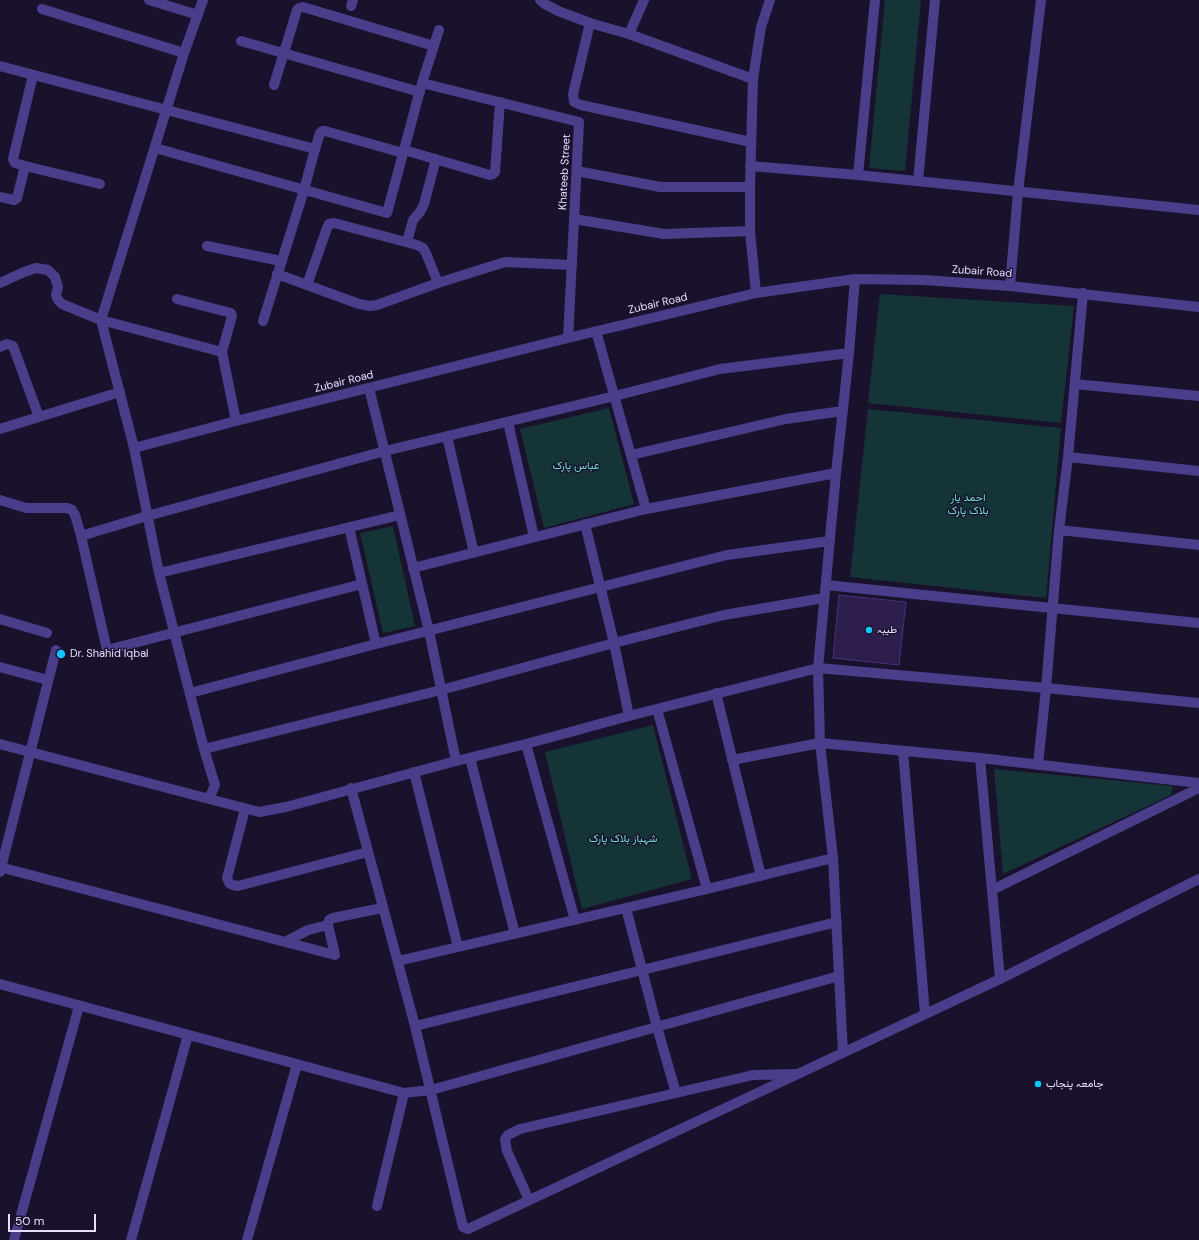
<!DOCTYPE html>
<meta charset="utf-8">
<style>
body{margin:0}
#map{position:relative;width:1199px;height:1240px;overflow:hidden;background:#1a122d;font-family:"DM Sans",sans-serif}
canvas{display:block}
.scale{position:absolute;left:8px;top:1214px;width:88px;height:18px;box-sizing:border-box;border:2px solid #e6deff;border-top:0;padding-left:5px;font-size:12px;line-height:14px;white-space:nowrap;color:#e6deff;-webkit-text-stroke:3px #1a122d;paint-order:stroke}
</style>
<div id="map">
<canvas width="1199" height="1240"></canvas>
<div class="scale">50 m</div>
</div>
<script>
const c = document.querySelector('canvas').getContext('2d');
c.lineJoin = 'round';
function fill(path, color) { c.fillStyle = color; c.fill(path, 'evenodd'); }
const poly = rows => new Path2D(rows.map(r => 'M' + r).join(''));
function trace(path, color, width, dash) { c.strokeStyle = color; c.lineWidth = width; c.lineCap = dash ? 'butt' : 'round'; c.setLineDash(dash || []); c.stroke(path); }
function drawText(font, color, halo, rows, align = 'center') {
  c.font = font + ' "DM Sans",Vazirmatn,sans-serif'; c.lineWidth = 3; c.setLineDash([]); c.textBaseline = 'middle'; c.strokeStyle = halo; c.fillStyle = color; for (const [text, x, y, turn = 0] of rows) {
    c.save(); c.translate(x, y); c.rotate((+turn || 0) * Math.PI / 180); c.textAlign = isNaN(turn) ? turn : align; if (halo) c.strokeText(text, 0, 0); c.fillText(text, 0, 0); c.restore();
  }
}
fill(poly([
 [885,0,921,0,905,171,869,168],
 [880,294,1074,306,1061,423,868,403],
 [609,408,634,504,544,528,520,429],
 [868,409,1061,428,1046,598,850,577],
 [393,526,415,626,383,633,360,533],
 [653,725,692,879,582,909,545,752],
 [994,769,995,769,1173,786,1171,795,1003,874]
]), '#153437');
const building = poly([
 [839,595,906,602,899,665,833,658,839,595]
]);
fill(building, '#2e1e4e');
trace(building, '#483179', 1);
trace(poly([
 [149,0,198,15],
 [203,0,184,53,101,320,134,448,159,573,204,749,215,785,209,799],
 [540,0,545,4,558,11,590,23,629,34,753,79],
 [351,6,353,0],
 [42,9,184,53],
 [590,23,573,94,574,102,581,105,751,142],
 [629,34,644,0],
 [241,41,420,92],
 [0,66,315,149,320,133,322,131,325,131,403,153],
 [422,83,579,122,568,338],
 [274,85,297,10,299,8,303,7,434,46],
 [155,148,387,213,422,83,439,30],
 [404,150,490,175,493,174,495,172,500,102],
 [25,166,15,163,13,159,33,75],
 [750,166,858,175,1199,210],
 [577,171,660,187,750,187],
 [858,175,875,0],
 [918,181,935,0],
 [0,197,14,200,17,198,25,166,100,184],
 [574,219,664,234,750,231],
 [407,242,413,220,420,212,424,204,436,159],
 [207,246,281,261],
 [277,274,359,304,370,306,377,305,438,283,505,262,572,265],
 [0,283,24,272,36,268,48,270,55,277,58,287,56,295,58,300,62,304,101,320,222,352],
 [307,285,327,228,329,224,334,223,417,245,423,248,426,253,438,283],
 [1010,286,1018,192,1041,0],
 [756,293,750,231,750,187,753,79,761,27,770,0],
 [177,299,231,313,232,316,222,352,236,421],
 [263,321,304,190,315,149],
 [596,331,646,509],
 [0,347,7,344,13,346,39,417],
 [1075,384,1199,396],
 [369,388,429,631,456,761],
 [508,422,534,537],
 [0,429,120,392],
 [447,436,474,553],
 [134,448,236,421,568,338,756,293,855,279,924,280,1010,286,1199,307],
 [631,455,786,419,843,411],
 [1068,457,1199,471],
 [0,500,26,508,67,508,72,510,75,515,81,536,107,650,362,584],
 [585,524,614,643,629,716],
 [349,527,376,644],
 [1059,530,1199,545],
 [81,536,147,516,385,451,615,396,720,369,849,353],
 [413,568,646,509,836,473],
 [159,573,400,515],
 [826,585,1199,623],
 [0,619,47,633],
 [0,667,48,680],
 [190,693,376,644,727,555,830,541],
 [716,693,761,876],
 [657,709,707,889],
 [0,744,259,812,286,807,456,761,526,744,629,716,818,668,1046,688,1199,703],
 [526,744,575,920],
 [204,749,441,690,614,643,724,615,824,598],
 [903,751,925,1014],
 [470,758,515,934],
 [980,758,1000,979],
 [732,760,820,743,980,758,1199,783],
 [1038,765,1046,688,1059,530,1068,457,1083,293],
 [414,772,458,947],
 [351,788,415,1026,463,1227,468,1229,1000,979,1199,879],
 [245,809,227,878,229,883,233,885,238,886,368,852],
 [0,867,335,955,328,925,329,920,333,918,382,908],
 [0,872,56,650],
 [992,890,1199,788],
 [285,942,308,930,328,925],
 [398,961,707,889,833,858],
 [0,984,404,1093,431,1090,839,976],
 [415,1026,837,922],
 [843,1053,833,858,820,743,818,668,836,473,849,353,855,279],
 [676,1093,753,1075,796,1074],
 [529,1200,507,1151,505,1139,508,1135,520,1129,676,1093,657,1027,626,908],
 [377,1206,404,1093],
 [14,1240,79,1006],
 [131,1240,188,1035],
 [247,1240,297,1064]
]), '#4a3e8b', 10);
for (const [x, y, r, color] of [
 [869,630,4,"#0dc6fc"],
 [61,654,5,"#0dc6fc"],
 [1038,1084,4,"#0dc6fc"]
]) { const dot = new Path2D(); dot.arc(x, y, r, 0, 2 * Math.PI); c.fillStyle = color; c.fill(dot); trace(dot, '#1a122d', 1.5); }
drawText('11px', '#e6deff', '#1a122d', [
 ["Khateeb Street",565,172,-87],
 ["Zubair Road",982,272,4],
 ["Zubair Road",658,304,-13],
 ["Zubair Road",344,382,-14]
]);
drawText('11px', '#69e0d1', '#1a122d', [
 ["عباس پارک",576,466],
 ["احمد یار",968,498],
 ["بلاک پارک",968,511],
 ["شہباز بلاک پارک",623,839]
]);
drawText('11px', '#e6deff', '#1a122d', [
 ["طیبہ",877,630],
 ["Dr. Shahid Iqbal",70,654],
 ["جامعہ پنجاب",1046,1084]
], 'left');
</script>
